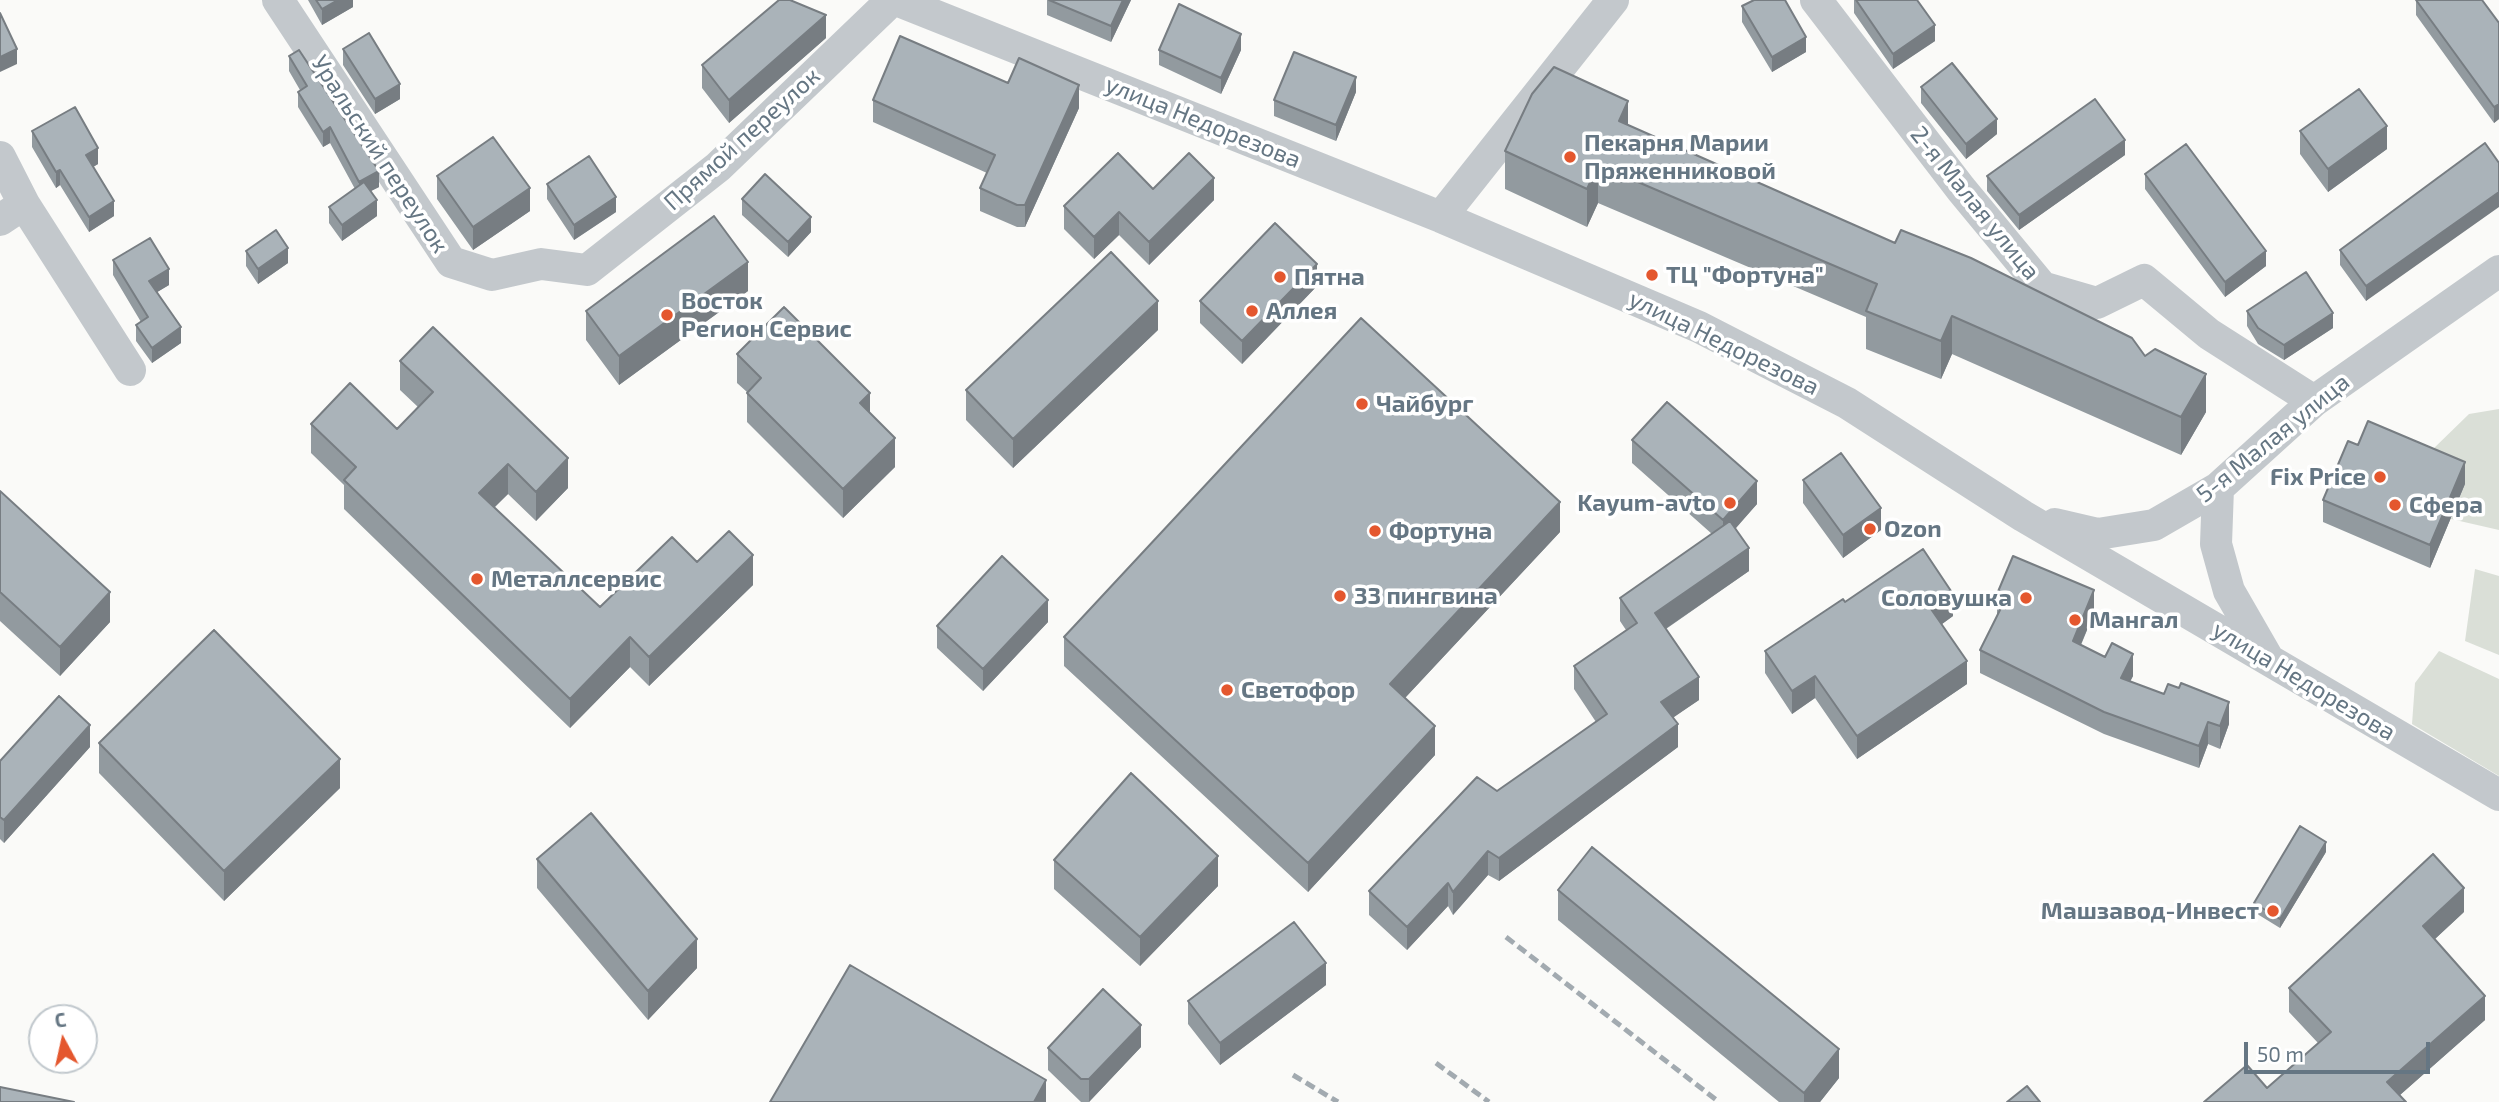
<!DOCTYPE html>
<meta charset="utf-8">
<style>
body{margin:0}
#map{position:relative;width:2499px;height:1102px;overflow:hidden;background:#fafaf8;font-family:"Exo 2",sans-serif}
canvas{display:block}
.north{position:absolute;left:28px;top:1004px;width:70px;height:70px;box-sizing:border-box;background:#fff;border:2px solid #c1c8cd;border-radius:50%;rotate:352deg;font-size:19px;font-weight:700;line-height:28px;text-align:center;color:#657683}
.north::after{content:'';display:block;margin:auto;width:24px;height:32px;background:#e4572e;clip-path:polygon(50% 0,100% 100%,50% 72%,0 100%)}
.scale{position:absolute;left:2244px;top:1042px;width:186px;height:32px;box-sizing:border-box;border:4px solid #657683;border-top:0;padding-left:9px;font-size:21px;line-height:24px;white-space:nowrap;color:#657683;-webkit-text-stroke:5px #fff;paint-order:stroke}
</style>
<div id="map">
<canvas width="2499" height="1102"></canvas>
<div class="north">С</div>
<div class="scale">50 m</div>
</div>
<script>
const c = document.querySelector('canvas').getContext('2d');
c.lineJoin = 'round';
function fill(path, color) { c.fillStyle = color; c.fill(path, 'evenodd'); }
const poly = rows => new Path2D(rows.map(r => 'M' + r).join(''));
function trace(path, color, width, dash) { c.strokeStyle = color; c.lineWidth = width; c.lineCap = dash ? 'butt' : 'round'; c.setLineDash(dash || []); c.stroke(path); }
function drawText(font, color, halo, rows, align = 'center') {
  c.font = font + ' "Exo 2",sans-serif'; c.lineWidth = 7; c.setLineDash([]); c.textBaseline = 'middle'; c.strokeStyle = halo; c.fillStyle = color; for (const [text, x, y, turn = 0] of rows) {
    c.save(); c.translate(x, y); c.rotate((+turn || 0) * Math.PI / 180); c.textAlign = isNaN(turn) ? turn : align; if (halo) c.strokeText(text, 0, 0); c.fillText(text, 0, 0); c.restore();
  }
}
fill(poly([
 [2499,409,2499,530,2451,519,2465,484,2431,451,2469,414],
 [2475,569,2499,576,2499,655,2465,641],
 [2439,651,2499,679,2499,776,2412,724,2415,683]
]), '#dadfd7');
trace(poly([
 [278,0,451,262,492,275,541,264,587,270,718,167,892,0],
 [896,0,1441,217,1699,327,1847,403,2023,516,2499,795],
 [1816,0,1961,189,2042,287,2097,303,2144,280,2209,334,2314,401],
 [0,157,24,204,130,370],
 [1441,217,1613,0],
 [0,220,24,204],
 [2218,488,2216,544,2229,591,2267,657],
 [2055,524,2098,534,2154,525,2218,488,2314,401,2499,271]
]), '#c3c8cc', 32);
trace(poly([
 [1506,937,1719,1102],
 [1436,1063,1489,1102],
 [1293,1075,1338,1102]
]), '#a2aab0', 5, [10, 5]);
fill(poly([
 [308,0,353,0,353,7,322,25],
 [1047,0,1131,0,1111,42,1047,15],
 [1854,0,1917,0,1935,41,1893,69,1854,13],
 [2416,0,2499,23,2499,119,2494,123,2416,15],
 [1742,6,1806,52,1772,72,1742,22],
 [826,38,729,123,702,88,702,65],
 [343,49,400,99,375,114,343,65],
 [1159,50,1241,50,1221,94,1159,65],
 [289,56,379,187,371,191,377,216,342,241,329,223,329,207,355,189,330,143,323,147,298,107,298,92,300,90,289,71],
 [1008,83,1079,108,1025,227,1017,227,980,211,980,188,987,173,873,122,873,100],
 [1921,87,1997,134,1966,159,1921,103],
 [1356,92,1336,141,1274,116,1274,100],
 [1628,125,2145,356,2206,412,2181,455,1952,354,1941,379,1866,349,1866,317,1598,203,1587,227,1505,189,1505,151],
 [32,131,98,164,93,167,114,216,89,232,60,185,56,188,32,147],
 [2300,131,2387,149,2328,192,2300,154],
 [2125,155,2019,230,1987,191,1987,176],
 [2499,163,2366,301,2340,265,2340,250],
 [2145,174,2266,266,2225,297,2145,189],
 [437,176,530,211,473,250,437,199],
 [547,184,616,212,574,240,547,199],
 [1153,189,1214,200,1149,265,1119,235,1094,259,1064,229,1064,206],
 [742,199,811,232,788,257,742,215],
 [246,251,288,263,258,284,246,266],
 [113,260,169,285,157,292,181,343,152,363,136,341,136,325,141,322,113,275],
 [1317,286,1242,364,1200,323,1200,301],
 [748,291,619,385,586,340,586,311],
 [2247,311,2333,328,2284,360,2258,344,2247,326],
 [1158,330,1013,468,966,420,966,390],
 [737,354,870,413,895,467,843,518,747,422,747,392,737,383],
 [400,361,568,488,536,521,508,494,494,507,600,607,697,562,753,585,649,686,630,667,570,728,344,509,344,485,311,453,311,424,397,429,418,407,400,390],
 [1632,440,1757,504,1735,528,1749,571,1666,629,1699,700,1673,717,1678,747,1499,881,1488,875,1453,915,1448,906,1407,950,1369,915,1369,891,1497,791,1596,722,1574,689,1574,666,1626,630,1620,621,1620,598,1712,534,1632,463],
 [1803,480,1881,530,1843,558,1803,503],
 [2465,484,2430,568,2323,522,2323,500],
 [0,491,110,622,60,676,0,621],
 [1560,532,1405,698,1435,755,1308,892,1064,666,1064,637],
 [1997,594,2094,613,2081,645,2133,676,2130,681,2229,724,2220,749,2208,744,2199,768,2104,734,1980,673,1980,650,1997,616],
 [1845,602,1953,616,1942,624,1967,684,1857,759,1815,698,1792,714,1765,673,1765,651],
 [1048,622,983,691,937,648,937,626],
 [99,743,340,788,224,901,99,773],
 [90,747,4,843,0,839,0,761],
 [2326,852,2280,928,2254,912,2254,903],
 [537,859,697,968,648,1020,537,888],
 [1054,860,1218,886,1140,966,1054,889],
 [1558,890,1839,1078,1820,1102,1779,1102,1558,920],
 [2464,912,2435,939,2485,1020,2400,1095,2267,1088,2318,1043,2289,1012,2289,988],
 [1326,985,1220,1065,1188,1024,1188,1001],
 [1141,1047,1089,1102,1081,1102,1048,1070,1048,1048]
]), '#929a9f');
fill(poly([
 [338,0,353,0,353,7,322,25,322,9],
 [1123,0,1131,0,1111,42,1111,26],
 [826,15,826,38,729,123,729,100],
 [1935,25,1935,41,1893,69,1893,54],
 [1241,34,1241,50,1221,94,1221,78],
 [1806,37,1806,52,1772,72,1772,57],
 [17,49,17,64,0,72,0,57],
 [1356,77,1356,92,1336,141,1336,125],
 [400,84,400,99,375,114,375,99],
 [1079,85,1079,108,1025,227,1025,205],
 [1628,101,1628,139,1619,121],
 [2499,104,2499,119,2494,123,2494,107],
 [1997,119,1997,134,1966,159,1966,144],
 [2387,126,2387,149,2328,192,2328,169],
 [330,127,330,143,323,147,323,132],
 [2125,140,2125,155,2019,230,2019,215],
 [98,148,98,164,86,171,86,155],
 [1598,165,1598,203,1587,227,1587,189],
 [60,170,60,185,56,188,56,172],
 [379,171,379,187,359,197,359,182],
 [1214,178,1214,200,1149,265,1149,242],
 [530,188,530,211,473,250,473,227],
 [2499,192,2499,207,2366,301,2366,286],
 [616,197,616,212,574,240,574,225],
 [377,200,377,216,342,241,342,225],
 [114,201,114,216,89,232,89,217],
 [1119,212,1119,235,1094,259,1094,237],
 [811,217,811,232,788,257,788,242],
 [288,248,288,263,258,284,258,269],
 [2266,251,2266,266,2225,297,2225,282],
 [748,262,748,291,619,385,619,356],
 [1317,264,1317,286,1242,364,1242,341],
 [169,269,169,285,149,297,149,281],
 [1158,301,1158,330,1013,468,1013,439],
 [2333,313,2333,328,2284,360,2284,345],
 [1952,316,1952,354,1941,379,1941,341],
 [181,327,181,343,152,363,152,348],
 [2206,374,2206,412,2181,455,2181,417],
 [870,393,870,423,860,403],
 [895,438,895,467,843,518,843,489],
 [568,458,568,488,536,521,536,492],
 [2465,462,2465,484,2430,568,2430,545],
 [508,464,508,494,479,523,479,493],
 [1757,481,1757,504,1723,543,1723,520],
 [1560,502,1560,532,1390,714,1390,684],
 [1881,508,1881,530,1843,558,1843,535],
 [1749,548,1749,571,1655,636,1655,613],
 [753,555,753,585,649,686,649,657],
 [2094,590,2094,613,2073,663,2073,641],
 [110,592,110,622,60,676,60,647],
 [1953,594,1953,616,1931,632,1931,609],
 [1048,600,1048,622,983,691,983,669],
 [630,637,630,667,570,728,570,699],
 [2133,654,2133,676,2121,700,2121,678],
 [1967,661,1967,684,1857,759,1857,736],
 [1815,676,1815,698,1792,714,1792,691],
 [1699,677,1699,700,1661,726,1661,702],
 [2229,702,2229,724,2220,749,2220,726],
 [2208,722,2208,744,2199,768,2199,746],
 [1678,724,1678,747,1499,881,1499,858],
 [90,725,90,747,4,843,4,820],
 [1435,726,1435,755,1308,892,1308,863],
 [340,759,340,788,224,901,224,871],
 [2326,842,2326,852,2280,928,2280,919],
 [1488,851,1488,875,1453,915,1453,892],
 [1218,856,1218,886,1140,966,1140,937],
 [1448,883,1448,906,1407,950,1407,927],
 [2464,888,2464,912,2423,950,2423,926],
 [697,939,697,968,648,1020,648,991],
 [1326,963,1326,985,1220,1065,1220,1043],
 [2485,996,2485,1020,2392,1102,2387,1082],
 [1141,1025,1141,1047,1089,1102,1089,1079],
 [1839,1049,1839,1078,1820,1102,1804,1102,1804,1093],
 [1046,1080,1046,1102,1034,1102]
]), '#777d82');
const building = poly([
 [316,0,338,0,322,9,316,0],
 [779,0,790,0,826,15,729,100,702,65,779,0],
 [1049,0,1123,0,1111,26,1049,0],
 [1754,0,1785,0,1806,37,1772,57,1742,6,1754,0],
 [1856,0,1917,0,1935,25,1893,54,1856,0],
 [2416,0,2482,0,2499,23,2499,104,2494,107,2416,0],
 [1179,4,1241,34,1221,78,1159,50,1179,4],
 [0,13,17,49,0,57,0,13],
 [369,33,400,84,375,99,343,49,369,33],
 [900,36,1008,83,1019,58,1079,85,1025,205,1017,205,980,188,995,155,873,100,900,36],
 [299,50,379,171,359,182,330,127,323,132,298,92,307,86,289,56,299,50],
 [1294,52,1356,77,1336,125,1274,100,1294,52],
 [1952,63,1997,119,1966,144,1921,87,1952,63],
 [1554,67,1628,101,1619,121,1895,243,1901,230,1971,258,2132,338,2145,356,2155,349,2206,374,2181,417,1952,316,1941,341,1866,311,1877,284,1598,165,1587,189,1505,151,1532,94,1554,67],
 [2359,89,2387,126,2328,169,2300,131,2359,89],
 [2095,99,2125,140,2019,215,1987,176,2095,99],
 [75,107,98,148,86,155,114,201,89,217,60,170,56,172,32,131,75,107],
 [493,137,530,188,473,227,437,176,493,137],
 [2485,143,2499,163,2499,192,2366,286,2340,250,2485,143],
 [2186,144,2266,251,2225,282,2145,174,2186,144],
 [1118,153,1153,189,1189,153,1214,178,1149,242,1119,212,1094,237,1064,206,1118,153],
 [589,156,616,197,574,225,547,184,589,156],
 [765,174,811,217,788,242,742,199,765,174],
 [364,182,377,200,342,225,329,207,364,182],
 [714,216,748,262,619,356,586,311,714,216],
 [1275,223,1317,264,1242,341,1200,301,1275,223],
 [276,230,288,248,258,269,246,251,276,230],
 [150,238,169,269,149,281,181,327,152,348,136,325,148,317,113,260,150,238],
 [1111,252,1158,301,1013,439,966,390,1111,252],
 [2306,272,2333,313,2284,345,2258,328,2247,311,2306,272],
 [784,307,870,393,860,403,895,438,843,489,747,393,761,378,737,354,784,307],
 [1361,318,1560,502,1390,684,1435,726,1308,863,1064,637,1361,318],
 [433,327,568,458,536,492,508,464,479,493,600,607,672,537,697,562,729,531,753,555,649,657,630,637,570,699,344,480,356,467,311,424,350,383,397,429,433,392,400,361,433,327],
 [1667,402,1757,481,1723,520,1632,440,1667,402],
 [2368,421,2465,462,2430,545,2323,500,2348,441,2358,445,2368,421],
 [1841,453,1881,508,1843,535,1803,480,1841,453],
 [0,491,110,592,60,647,0,592,0,491],
 [1730,521,1749,548,1655,613,1699,677,1661,702,1678,724,1499,858,1488,851,1453,892,1448,883,1407,927,1369,891,1477,777,1497,791,1607,714,1574,666,1637,623,1620,598,1730,521],
 [1923,549,1953,594,1931,609,1967,661,1857,736,1815,676,1792,691,1765,651,1843,599,1845,602,1923,549],
 [1002,556,1048,600,983,669,937,626,1002,556],
 [2013,556,2094,590,2073,641,2105,657,2112,643,2133,654,2121,678,2164,694,2168,684,2179,688,2181,683,2229,702,2220,726,2208,722,2199,746,2104,712,1980,650,2006,598,1997,594,2013,556],
 [214,630,340,759,224,871,99,743,214,630],
 [59,696,90,725,4,820,0,817,0,761,59,696],
 [1131,773,1218,856,1140,937,1054,860,1131,773],
 [591,813,697,939,648,991,537,859,591,813],
 [2300,826,2326,842,2280,919,2254,903,2300,826],
 [1592,847,1839,1049,1804,1093,1558,890,1592,847],
 [2433,854,2464,888,2423,926,2485,996,2387,1082,2406,1102,2204,1102,2247,1065,2267,1088,2331,1032,2289,988,2433,854],
 [1294,922,1326,963,1220,1043,1188,1001,1294,922],
 [850,965,1046,1080,1034,1102,770,1102,850,965],
 [1103,989,1141,1025,1089,1079,1081,1079,1048,1048,1103,989],
 [2027,1086,2040,1102,2007,1102,2027,1086],
 [0,1087,74,1102,0,1102,0,1087]
]);
fill(building, '#aab3b9');
trace(building, '#777d82', 2);
for (const [x, y, r, color] of [
 [1570,157,7,"#e4572e"],
 [1652,275,7,"#e4572e"],
 [1280,277,7,"#e4572e"],
 [1252,311,7,"#e4572e"],
 [667,315,7,"#e4572e"],
 [1362,404,7,"#e4572e"],
 [2380,477,7,"#e4572e"],
 [1730,503,7,"#e4572e"],
 [2395,505,7,"#e4572e"],
 [1870,529,7,"#e4572e"],
 [1375,531,7,"#e4572e"],
 [477,579,7,"#e4572e"],
 [1340,596,7,"#e4572e"],
 [2026,598,7,"#e4572e"],
 [2075,620,7,"#e4572e"],
 [1227,690,7,"#e4572e"],
 [2273,911,7,"#e4572e"]
]) { const dot = new Path2D(); dot.arc(x, y, r, 0, 2 * Math.PI); c.fillStyle = color; c.fill(dot); trace(dot, '#fff', 2.5); }
drawText('24px', '#657683', '#fff', [
 ["улица Недорезова",1203,122,22],
 ["Прямой переулок",742,139,-42],
 ["Уральский переулок",380,154,57],
 ["2-я Малая улица",1975,203,51],
 ["улица Недорезова",1724,343,26],
 ["5-я Малая улица",2273,438,-39],
 ["улица Недорезова",2304,681,31]
]);
drawText('bold 24px', '#657683', '#fff', [
 ["Пекарня Марии",1584,143],
 ["Пряженниковой",1584,171],
 ["ТЦ \"Фортуна\"",1666,275],
 ["Пятна",1294,277],
 ["Восток",681,301],
 ["Регион Сервис",681,329],
 ["Аллея",1266,311],
 ["Чайбург",1376,404],
 ["Fix Price",2366,477,"right"],
 ["Kayum-avto",1716,503,"right"],
 ["Сфера",2409,505],
 ["Ozon",1884,529],
 ["Фортуна",1389,531],
 ["Металлсервис",491,579],
 ["33 пингвина",1354,596],
 ["Соловушка",2012,598,"right"],
 ["Мангал",2089,620],
 ["Светофор",1241,690],
 ["Машзавод-Инвест",2259,911,"right"]
], 'left');
</script>
